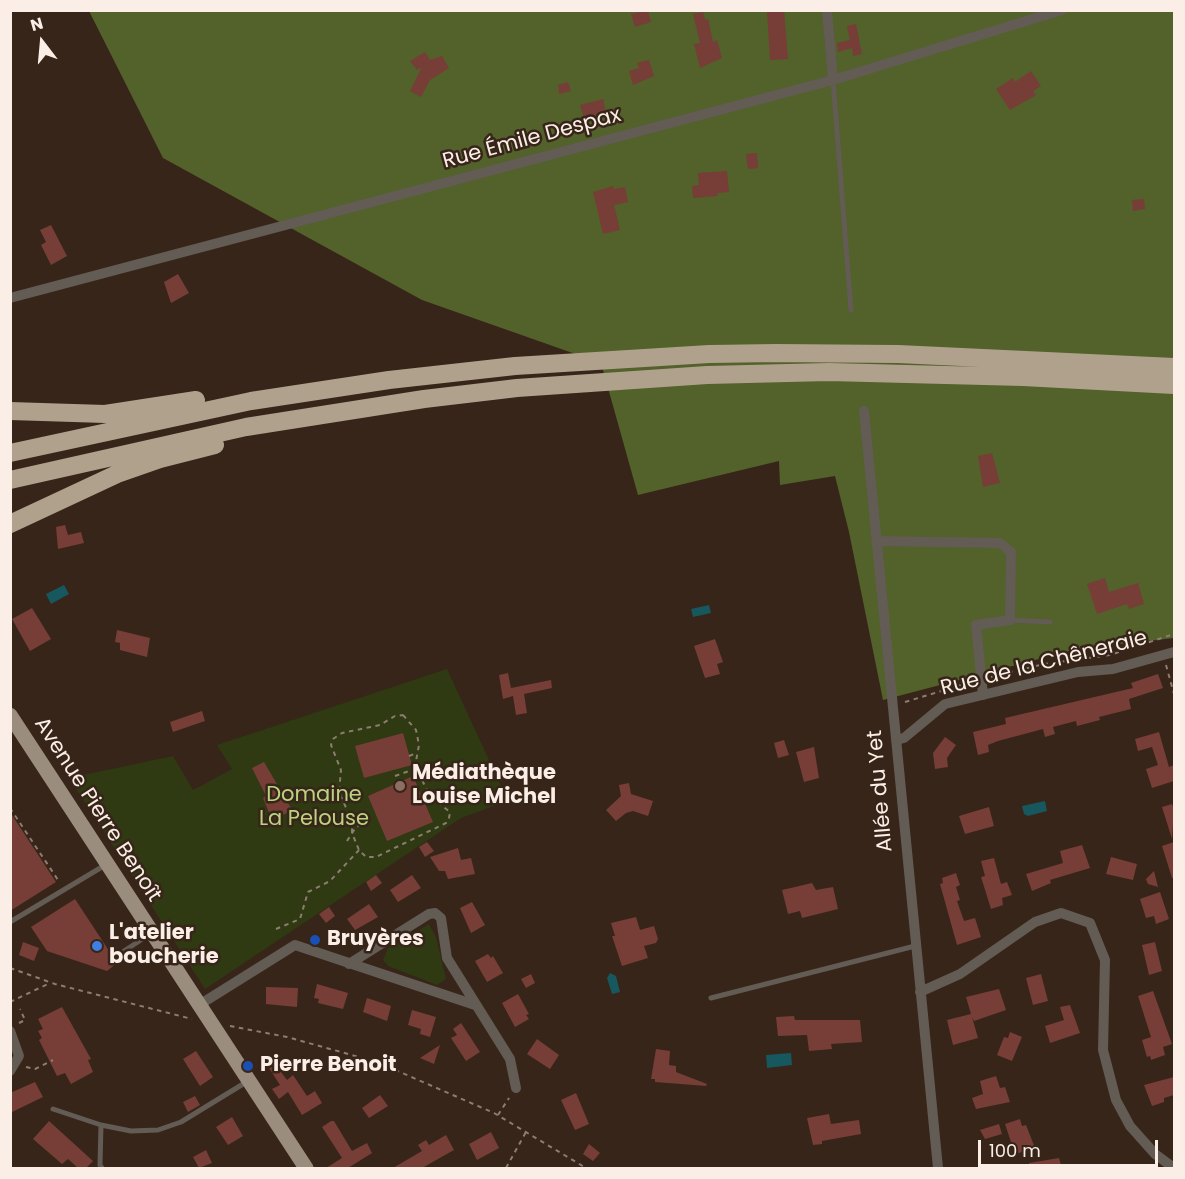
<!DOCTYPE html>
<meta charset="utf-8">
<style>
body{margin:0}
#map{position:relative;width:1185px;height:1179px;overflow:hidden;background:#372519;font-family:Poppins,sans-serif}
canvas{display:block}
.frame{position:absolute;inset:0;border:12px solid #faeee6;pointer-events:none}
.north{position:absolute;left:12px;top:12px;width:60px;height:60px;-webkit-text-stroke:4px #372519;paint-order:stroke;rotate:344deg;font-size:16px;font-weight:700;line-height:24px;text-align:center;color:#faeee6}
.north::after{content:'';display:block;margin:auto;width:21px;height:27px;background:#faeee6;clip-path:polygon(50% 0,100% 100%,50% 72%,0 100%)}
.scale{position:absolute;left:978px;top:1140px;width:180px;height:27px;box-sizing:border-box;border:3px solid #faeee6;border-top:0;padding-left:8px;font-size:18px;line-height:21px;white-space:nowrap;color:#faeee6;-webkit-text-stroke:4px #372519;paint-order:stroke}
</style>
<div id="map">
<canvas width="1185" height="1179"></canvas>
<div class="frame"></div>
<div class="north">N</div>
<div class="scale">100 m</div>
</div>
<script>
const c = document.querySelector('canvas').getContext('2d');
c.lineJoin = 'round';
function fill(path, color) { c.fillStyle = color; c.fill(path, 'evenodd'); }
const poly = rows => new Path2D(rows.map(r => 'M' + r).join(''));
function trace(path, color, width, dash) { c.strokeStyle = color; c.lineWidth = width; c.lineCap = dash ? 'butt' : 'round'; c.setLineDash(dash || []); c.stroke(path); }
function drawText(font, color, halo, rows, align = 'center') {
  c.font = font + ' Poppins,sans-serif'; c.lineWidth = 5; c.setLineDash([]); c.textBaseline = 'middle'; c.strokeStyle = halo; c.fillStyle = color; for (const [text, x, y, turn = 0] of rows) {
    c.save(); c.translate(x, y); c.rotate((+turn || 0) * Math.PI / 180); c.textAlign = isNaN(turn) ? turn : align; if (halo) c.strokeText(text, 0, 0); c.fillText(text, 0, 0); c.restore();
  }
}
fill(poly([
 [447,669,508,801,461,818,205,989,69,778,173,756,193,790,232,769,217,745],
 [429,924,436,937,446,979,437,985,388,966,383,960,388,948]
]), '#2f3912');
fill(poly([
 [89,11,1174,11,1174,638,1077,649,883,700,849,532,835,476,780,485,779,461,638,495,601,363,422,300,163,158]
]), '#53612b');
fill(poly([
 [64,585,69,594,51,604,46,594],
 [709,605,711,613,693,617,691,609],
 [1045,801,1047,811,1028,816,1024,814,1022,806],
 [610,973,616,976,620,992,612,994,607,978],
 [791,1053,792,1065,767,1068,766,1055]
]), '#17585e');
fill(poly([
 [648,10,651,22,635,27,631,14],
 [767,10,784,10,788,59,770,60],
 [703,12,705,20,708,19,713,42,717,40,722,58,700,68,694,44,700,43,693,14],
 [856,24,862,54,853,56,852,48,838,52,837,43,850,40,847,26],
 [425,52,430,60,442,56,449,68,430,80,421,97,410,91,422,67,417,70,410,61],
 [649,60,654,76,633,85,629,71,639,68,637,63],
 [1031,71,1041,86,1033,91,1036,95,1010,110,996,89,1013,78,1015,82],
 [568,82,571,91,559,94,558,85],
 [603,99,606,112,584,118,580,105],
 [757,153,758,168,748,169,746,154],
 [727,171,729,192,718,193,717,196,693,198,692,186,699,185,698,173],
 [613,186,614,189,625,187,628,202,614,205,620,230,603,234,593,192],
 [1144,199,1145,209,1133,211,1132,200],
 [51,225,67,256,51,265,41,245,46,242,40,230],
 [178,274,189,293,171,303,164,282],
 [992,453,1000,483,983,487,978,456],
 [65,525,68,535,81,532,84,543,58,549,56,527],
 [1105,578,1109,592,1138,583,1144,604,1129,609,1127,604,1097,614,1087,584],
 [32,608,51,639,30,651,12,619],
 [117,630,150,638,147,657,120,650,120,643,115,642],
 [715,639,723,662,717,664,720,674,705,678,694,646],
 [508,673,511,688,551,680,552,688,524,694,527,713,516,715,513,696,503,699,499,675],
 [1158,674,1163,688,1129,699,1131,709,1099,717,1100,720,1077,726,1076,721,1053,727,1055,734,1045,737,1043,729,998,741,988,745,989,752,978,755,973,732,1006,724,1005,718,1133,688,1131,683],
 [202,711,205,721,173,732,170,722],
 [1159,732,1169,767,1174,765,1174,781,1152,788,1146,769,1158,765,1152,747,1138,751,1135,739],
 [403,733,412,765,364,778,355,746],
 [945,737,956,745,947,758,948,767,935,769,933,753],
 [784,740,789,755,778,758,774,743],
 [814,747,819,778,804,782,796,752],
 [264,762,291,808,287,813,276,818,270,815,263,798,266,796,252,768],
 [413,776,433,822,387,841,368,796],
 [629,783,631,794,653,801,648,816,633,811,626,813,616,821,606,810,621,796,619,785],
 [1172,804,1174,810,1172,839,1162,807],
 [989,807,994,826,965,834,959,816],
 [10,812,56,882,10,911],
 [427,842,434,851,425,857,419,847],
 [1174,842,1174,878,1172,878,1162,846],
 [1082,845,1090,868,1050,880,1051,883,1032,891,1026,874,1063,863,1060,851],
 [458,848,461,860,471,858,475,874,448,879,445,871,439,871,430,857],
 [1111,857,1137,864,1133,880,1106,874],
 [994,858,1001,884,1007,882,1012,895,1002,898,1003,905,991,909,981,877,985,876,981,861],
 [1154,871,1158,887,1148,884,1146,879],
 [956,873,960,885,956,887,960,900,957,901,964,921,975,918,981,937,957,945,940,884,943,883,942,878],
 [376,875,382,883,371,891,366,882],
 [412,875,421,888,398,902,390,890],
 [812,883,816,890,833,887,838,909,802,918,800,911,788,914,782,890],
 [1160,892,1169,919,1156,924,1154,916,1146,918,1140,899],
 [75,899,117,963,107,971,47,951,31,927],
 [472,902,485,925,471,933,460,908],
 [369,904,378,917,355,930,347,919],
 [329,907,335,916,326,923,319,914],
 [636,917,640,930,654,926,658,939,656,943,644,946,648,958,622,966,612,936,615,936,611,923],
 [23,942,39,948,34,961,19,955],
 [1155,942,1162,971,1149,975,1142,945],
 [488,954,491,958,493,956,503,973,487,982,475,961],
 [531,974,535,983,526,988,521,979],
 [1041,974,1048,1001,1033,1005,1026,978],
 [317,984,348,993,343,1009,318,1003,319,999,314,998],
 [266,987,298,988,297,1007,266,1004],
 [999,989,1006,1010,974,1021,972,1017,978,1038,953,1045,947,1020,971,1014,966,997],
 [1153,991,1172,1044,1163,1047,1165,1055,1151,1060,1150,1056,1147,1057,1142,1040,1151,1037,1138,996],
 [518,994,529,1014,526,1015,529,1019,515,1027,502,1003],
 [367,998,391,1006,387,1021,363,1012],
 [1070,1005,1080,1033,1050,1043,1045,1026,1064,1020,1060,1007],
 [62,1007,91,1059,88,1060,93,1072,71,1084,65,1073,57,1076,39,1040,42,1038,38,1031,43,1029,38,1019],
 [412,1010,436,1017,430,1037,420,1034,421,1029,408,1025],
 [794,1016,795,1020,860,1020,862,1042,831,1044,832,1049,809,1051,807,1035,778,1036,776,1017],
 [461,1023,480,1052,466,1061,451,1038,457,1035,453,1029],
 [1010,1032,1022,1037,1012,1061,997,1055,1004,1037,1008,1038],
 [537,1039,559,1055,550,1069,527,1054],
 [440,1045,434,1064,420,1058],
 [656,1049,670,1051,669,1065,676,1066,676,1072,707,1084,706,1086,655,1082,655,1079,651,1079],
 [196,1051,213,1077,200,1086,183,1059],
 [275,1064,287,1080,293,1075,307,1096,315,1091,322,1103,302,1115,288,1092,279,1099,272,1089,280,1085,269,1068],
 [996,1076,1000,1088,1005,1087,1010,1102,976,1109,972,1098,983,1094,980,1081],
 [1174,1077,1174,1095,1164,1098,1164,1102,1152,1106,1144,1085],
 [35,1082,43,1097,10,1113,10,1093],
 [576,1093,589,1124,575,1130,561,1100],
 [380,1095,388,1106,369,1118,362,1108],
 [195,1096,200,1105,188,1112,183,1102],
 [829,1114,831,1124,859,1120,861,1134,822,1141,822,1144,813,1145,807,1118],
 [232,1117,243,1136,228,1145,216,1127],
 [1020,1119,1022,1126,1026,1125,1035,1148,1015,1154,1005,1124],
 [49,1121,93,1161,86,1168,78,1168,68,1159,62,1164,33,1139],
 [331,1121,334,1121,352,1151,367,1143,372,1153,348,1168,326,1168,342,1158,322,1127],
 [999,1124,1002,1134,985,1139,980,1130],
 [491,1132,499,1148,477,1160,469,1144],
 [446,1135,454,1150,422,1168,393,1168,422,1151,418,1145,426,1140,429,1145],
 [589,1144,600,1153,593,1161,583,1154],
 [206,1150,212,1163,199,1168,193,1157],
 [1059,1158,1062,1168,1029,1168,1029,1163]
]), '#763e36');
trace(poly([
 [1166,665,1174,694],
 [991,677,1044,664,1110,655,1174,634],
 [905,702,971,682],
 [403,715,416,730,419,745,416,761,420,776,430,796,450,812,449,818,446,823,376,857,366,857,359,850,352,833,352,821,339,792,341,770,331,745,333,739,342,733,380,725,395,716,403,715],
 [409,756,417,753],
 [395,776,418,768],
 [10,808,58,880],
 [347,841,356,827,373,820],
 [276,929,300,919,308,892,330,881,359,850],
 [10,968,55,984,192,1019],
 [10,1002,50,983],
 [19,1023,25,1020,20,1009],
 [230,1026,287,1037,377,1062,494,1113,586,1168],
 [26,1067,35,1069,53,1060],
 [498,1115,509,1098],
 [506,1168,526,1132]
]), '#8c7c72', 2, [4.5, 4.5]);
trace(poly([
 [833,80,851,310],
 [1010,620,1050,622],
 [10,922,107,864],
 [121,953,150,934],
 [711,998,915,946],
 [53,1109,101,1125,131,1131,158,1130,181,1122,248,1081],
 [101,1125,100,1165,102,1168]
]), '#625c54', 5);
trace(poly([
 [827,10,833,80],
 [10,298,833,80,1062,10],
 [864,411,938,1168],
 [876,541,1000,543,1011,552,1010,620,976,625,983,695],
 [896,740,904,738,945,704,1078,672,1113,669,1174,652],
 [349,964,429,914,435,913,441,918,447,958,510,1059,516,1088],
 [920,992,960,974,1035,922,1061,913,1090,923,1105,960,1103,1050,1116,1100,1130,1126,1155,1154,1174,1168],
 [199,1005,295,945,475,1005],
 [10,1031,19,1056,10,1071]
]), '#625c54', 10);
trace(poly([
 [10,715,306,1168]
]), '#9a8d7d', 15);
trace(poly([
 [10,411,105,414,196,400],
 [10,453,251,401,389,380,515,366,709,354,776,353,898,354,1174,367],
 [10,480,246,427,424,399,517,388,707,375,829,372,1023,377,1174,385],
 [10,524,117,474,160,459,215,445]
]), '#b0a18d', 18);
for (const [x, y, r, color] of [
 [400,786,6,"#8d6e63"],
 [315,940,6,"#1a4fb4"],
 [97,946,6,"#3f7fe0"],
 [248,1066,6,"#1a4fb4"]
]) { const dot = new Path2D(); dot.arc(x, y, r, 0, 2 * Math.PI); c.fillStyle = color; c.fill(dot); trace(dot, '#372519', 2); }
drawText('21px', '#faeee6', '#372519', [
 ["Rue Émile Despax",532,139,-15],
 ["Rue de la Chêneraie",1044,664,-14],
 ["Allée du Yet",881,791,-95],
 ["Avenue Pierre Benoît",97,810,57]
]);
drawText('bold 21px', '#faeee6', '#372519', [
 ["Médiathèque",412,774],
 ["Louise Michel",412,798],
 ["L'atelier",109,934],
 ["boucherie",109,958],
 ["Bruyères",327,940],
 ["Pierre Benoit",260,1066]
], 'left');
drawText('21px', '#bbd381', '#372519', [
 ["Domaine",314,796],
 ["La Pelouse",314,820]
]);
</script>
